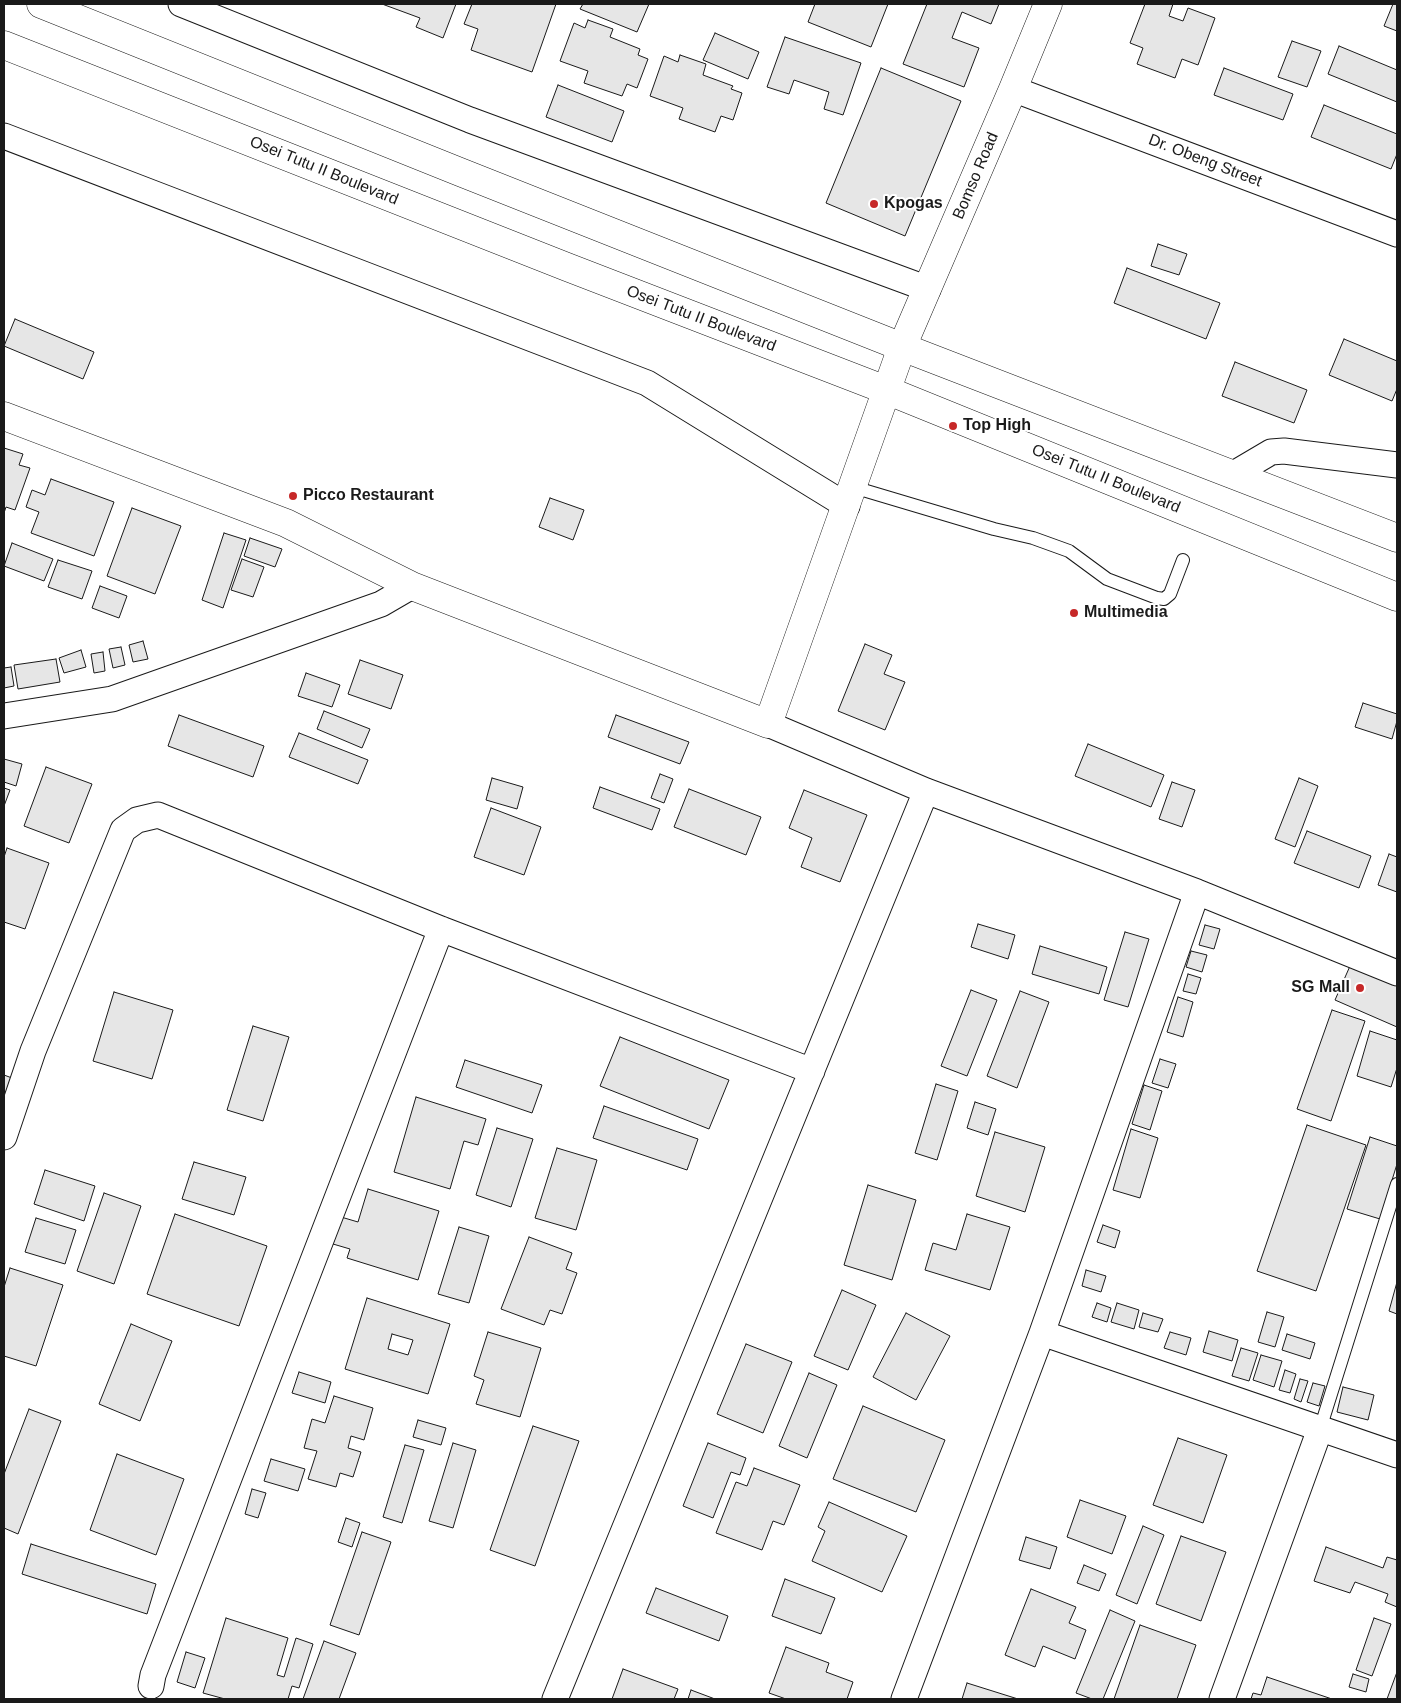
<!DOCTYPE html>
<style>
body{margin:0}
#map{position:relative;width:1401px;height:1703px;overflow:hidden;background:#fff;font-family:Helvetica,sans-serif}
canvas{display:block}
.frame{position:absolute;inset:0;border:5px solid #1a1a1a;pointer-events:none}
</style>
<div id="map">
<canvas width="1401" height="1703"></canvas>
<div class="frame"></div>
</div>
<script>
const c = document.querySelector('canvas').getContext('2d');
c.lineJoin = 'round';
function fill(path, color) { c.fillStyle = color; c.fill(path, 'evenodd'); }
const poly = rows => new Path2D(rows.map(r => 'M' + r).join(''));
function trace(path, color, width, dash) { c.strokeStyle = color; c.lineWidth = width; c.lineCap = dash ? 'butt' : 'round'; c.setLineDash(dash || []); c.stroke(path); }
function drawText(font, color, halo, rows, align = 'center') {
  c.font = font + ' Helvetica,sans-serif'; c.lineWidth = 4; c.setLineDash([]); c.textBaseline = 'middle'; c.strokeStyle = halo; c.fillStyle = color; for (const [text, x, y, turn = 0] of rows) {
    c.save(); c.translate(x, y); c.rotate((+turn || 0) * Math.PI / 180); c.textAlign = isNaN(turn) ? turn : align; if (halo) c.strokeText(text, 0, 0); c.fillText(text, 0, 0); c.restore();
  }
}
const building = poly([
 [382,4,456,4,443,38,416,27,420,18,382,4],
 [472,4,556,4,532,72,471,50,478,29,464,24,472,4],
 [583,4,649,4,637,32,580,9,583,4],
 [815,4,888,4,871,47,808,22,815,4],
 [927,4,999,4,991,24,962,12,952,38,979,48,964,87,903,64,927,4],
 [1145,4,1173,4,1169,16,1183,21,1188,8,1215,18,1198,65,1182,59,1175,78,1137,64,1143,48,1130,43,1145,4],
 [1393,4,1397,4,1397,31,1384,26,1393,4],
 [588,20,613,29,610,37,640,49,638,55,648,59,637,88,627,84,622,96,584,83,588,71,560,61,574,23,585,28,588,20],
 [715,33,759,52,748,79,703,60,715,33],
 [785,37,861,63,843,115,824,109,829,92,794,80,789,94,767,87,785,37],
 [1292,41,1321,51,1307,87,1278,77,1292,41],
 [1339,46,1397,70,1397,102,1328,74,1339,46],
 [680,55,706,64,703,75,733,86,731,89,742,93,733,120,721,116,715,132,679,119,683,108,650,96,664,56,678,62,680,55],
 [881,68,961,101,905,236,826,203,881,68],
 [1224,68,1293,94,1283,120,1214,95,1224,68],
 [558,85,624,111,612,142,546,117,558,85],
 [1324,105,1397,134,1397,154,1391,169,1311,137,1324,105],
 [1158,244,1187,254,1179,275,1151,266,1158,244],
 [1127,268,1220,303,1206,339,1114,303,1127,268],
 [15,319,94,352,83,379,4,346,15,319],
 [1344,339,1397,361,1397,389,1392,401,1329,375,1344,339],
 [1235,362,1307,390,1294,423,1222,396,1235,362],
 [4,448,23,454,19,465,30,468,15,510,6,507,4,513,4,448],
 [51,479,114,502,94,556,31,533,39,512,26,507,32,490,45,495,51,479],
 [550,498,584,510,573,540,539,527,550,498],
 [132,508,181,526,155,594,107,576,132,508],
 [224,533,246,540,223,608,202,600,224,533],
 [250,538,282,549,275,567,244,556,250,538],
 [12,543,53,559,44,581,4,566,12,543],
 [242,559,264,567,253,597,231,590,242,559],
 [58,560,92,571,82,599,48,587,58,560],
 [100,586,127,596,119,618,92,608,100,586],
 [143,641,148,659,133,662,129,645,143,641],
 [865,644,892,655,884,674,905,682,885,730,838,711,865,644],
 [121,647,125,665,113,668,109,649,121,647],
 [81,650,86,667,64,673,59,658,81,650],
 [103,652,105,671,94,673,91,654,103,652],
 [56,659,60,682,18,689,14,665,56,659],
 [360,660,403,675,391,709,348,694,360,660],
 [11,667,14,686,4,688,4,668,11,667],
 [306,673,340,685,332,707,298,696,306,673],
 [1363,703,1397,714,1397,721,1392,739,1355,727,1363,703],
 [324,711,370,729,362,748,317,729,324,711],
 [179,715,264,746,253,777,168,746,179,715],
 [616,715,689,742,680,764,608,737,616,715],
 [299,733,368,760,358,784,289,757,299,733],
 [1088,744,1164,775,1151,807,1075,776,1088,744],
 [4,759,22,764,16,786,4,782,4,759],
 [46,767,92,784,69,843,24,826,46,767],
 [660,774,673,779,664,803,651,798,660,774],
 [492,778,523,787,517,809,486,800,492,778],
 [1299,778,1318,786,1295,847,1275,839,1299,778],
 [1172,782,1195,790,1182,827,1159,819,1172,782],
 [600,787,660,809,652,830,593,808,600,787],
 [4,788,10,790,4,806,4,788],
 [689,789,761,817,746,855,674,827,689,789],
 [804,790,867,815,840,882,801,867,812,838,789,828,804,790],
 [491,808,541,827,524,875,474,857,491,808],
 [1307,831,1371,856,1359,888,1294,863,1307,831],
 [7,848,49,863,25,929,4,922,4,857,7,848],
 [1389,854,1397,857,1397,892,1378,885,1389,854],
 [978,924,1015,935,1008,959,971,947,978,924],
 [1205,925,1220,929,1214,949,1199,945,1205,925],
 [1125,932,1149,939,1128,1007,1104,1000,1125,932],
 [1040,946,1107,967,1099,994,1032,974,1040,946],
 [1191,951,1207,955,1202,972,1186,967,1191,951],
 [1350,966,1397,986,1397,1027,1335,1000,1350,966],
 [1188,974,1201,978,1196,994,1183,991,1188,974],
 [971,990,997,1000,967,1076,941,1066,971,990],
 [1020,991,1049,1002,1017,1088,987,1076,1020,991],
 [114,992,173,1010,152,1079,93,1061,114,992],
 [1178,997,1193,1002,1183,1037,1167,1032,1178,997],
 [1332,1010,1365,1021,1331,1121,1297,1109,1332,1010],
 [253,1026,289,1037,263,1121,227,1110,253,1026],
 [1370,1031,1397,1040,1397,1068,1391,1087,1357,1076,1370,1031],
 [620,1037,729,1080,709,1129,600,1086,620,1037],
 [1160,1059,1176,1064,1168,1088,1152,1083,1160,1059],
 [465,1060,542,1085,532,1113,456,1087,465,1060],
 [4,1075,12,1078,5,1095,4,1094,4,1075],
 [936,1084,958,1091,937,1160,915,1153,936,1084],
 [1144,1085,1162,1091,1150,1130,1132,1124,1144,1085],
 [416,1097,486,1119,478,1145,464,1141,450,1189,394,1172,416,1097],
 [975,1102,996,1109,988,1135,967,1128,975,1102],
 [604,1106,698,1139,687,1170,593,1138,604,1106],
 [1307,1125,1366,1145,1316,1291,1257,1271,1307,1125],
 [497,1128,533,1139,511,1207,476,1195,497,1128],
 [1131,1129,1158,1138,1140,1198,1113,1190,1131,1129],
 [995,1132,1045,1147,1025,1212,976,1196,995,1132],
 [1370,1137,1397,1146,1397,1164,1380,1219,1347,1209,1370,1137],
 [557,1148,597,1160,576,1230,535,1218,557,1148],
 [194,1162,246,1177,234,1215,182,1199,194,1162],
 [45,1170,95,1186,84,1221,34,1204,45,1170],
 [868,1185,916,1200,892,1280,844,1265,868,1185],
 [368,1189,439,1211,418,1280,347,1258,350,1249,333,1244,341,1217,358,1222,368,1189],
 [104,1193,141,1206,114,1284,77,1271,104,1193],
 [175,1214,267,1246,239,1326,147,1294,175,1214],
 [967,1214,1010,1227,990,1290,925,1270,933,1243,956,1250,967,1214],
 [36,1218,76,1230,65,1264,25,1252,36,1218],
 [1103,1225,1120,1231,1115,1248,1097,1242,1103,1225],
 [459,1227,489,1236,469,1303,438,1294,459,1227],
 [529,1237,572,1253,566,1269,577,1273,562,1314,550,1310,544,1325,501,1309,529,1237],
 [10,1268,63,1285,36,1366,4,1356,4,1287,10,1268],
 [1086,1270,1106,1276,1101,1292,1082,1286,1086,1270],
 [1397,1282,1397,1314,1389,1311,1397,1282],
 [842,1290,876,1305,848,1370,814,1356,842,1290],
 [367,1298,450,1324,428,1394,345,1369,367,1298],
 [392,1334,413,1340,408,1355,388,1349,392,1334],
 [1097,1303,1111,1308,1107,1322,1092,1317,1097,1303],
 [1117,1303,1139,1310,1134,1329,1111,1322,1117,1303],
 [1267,1312,1284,1317,1275,1347,1258,1342,1267,1312],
 [906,1313,950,1336,916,1400,873,1377,906,1313],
 [1143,1313,1163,1319,1158,1332,1139,1327,1143,1313],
 [131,1324,172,1341,140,1421,99,1404,131,1324],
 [1209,1331,1238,1340,1232,1361,1203,1352,1209,1331],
 [488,1332,541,1348,520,1417,476,1404,484,1380,474,1376,488,1332],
 [1170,1332,1191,1338,1186,1355,1164,1348,1170,1332],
 [1287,1334,1315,1343,1310,1359,1282,1350,1287,1334],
 [746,1344,792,1362,763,1433,717,1414,746,1344],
 [1241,1348,1258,1353,1249,1381,1232,1376,1241,1348],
 [1261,1355,1282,1361,1274,1387,1253,1380,1261,1355],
 [1285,1370,1296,1374,1290,1393,1279,1390,1285,1370],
 [299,1372,331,1382,325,1403,292,1393,299,1372],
 [809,1373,837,1385,807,1458,779,1446,809,1373],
 [1300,1379,1308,1381,1301,1402,1294,1399,1300,1379],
 [1313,1383,1325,1386,1319,1406,1307,1402,1313,1383],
 [1343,1387,1374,1395,1368,1420,1337,1412,1343,1387],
 [334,1396,373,1408,364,1440,351,1436,348,1448,361,1452,353,1477,340,1473,336,1487,308,1479,317,1451,304,1448,312,1419,325,1423,334,1396],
 [863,1406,945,1440,916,1512,833,1479,863,1406],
 [29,1409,61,1421,18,1534,4,1528,4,1474,29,1409],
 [418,1420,446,1428,441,1445,413,1437,418,1420],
 [533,1426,579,1441,535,1566,490,1550,533,1426],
 [1178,1438,1227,1455,1203,1523,1153,1505,1178,1438],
 [453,1443,476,1450,453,1528,429,1521,453,1443],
 [708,1443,746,1458,740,1475,731,1472,713,1518,683,1506,708,1443],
 [405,1445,424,1450,402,1523,383,1517,405,1445],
 [117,1454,184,1479,156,1555,90,1530,117,1454],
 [271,1459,305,1469,298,1491,264,1481,271,1459],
 [754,1468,800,1485,784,1525,773,1521,762,1550,716,1533,736,1482,747,1486,754,1468],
 [252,1489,266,1493,258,1518,245,1514,252,1489],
 [1080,1500,1126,1516,1112,1554,1067,1537,1080,1500],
 [829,1502,907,1536,882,1592,812,1561,825,1531,818,1527,829,1502],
 [346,1518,360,1523,352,1547,338,1542,346,1518],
 [1143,1526,1164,1535,1137,1604,1116,1595,1143,1526],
 [362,1532,391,1542,359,1635,330,1625,362,1532],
 [1181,1536,1226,1552,1201,1621,1156,1604,1181,1536],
 [1026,1537,1057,1547,1050,1569,1019,1560,1026,1537],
 [31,1544,156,1584,147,1614,22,1574,31,1544],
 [1326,1547,1383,1568,1387,1557,1397,1560,1397,1607,1385,1602,1388,1594,1355,1582,1350,1593,1314,1581,1326,1547],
 [1084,1565,1106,1574,1099,1591,1077,1583,1084,1565],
 [785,1579,835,1598,821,1634,772,1616,785,1579],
 [656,1588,728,1616,719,1641,646,1613,656,1588],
 [1031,1589,1076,1607,1069,1623,1086,1630,1075,1659,1043,1646,1035,1667,1005,1655,1031,1589],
 [1110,1610,1135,1621,1103,1699,1092,1699,1076,1693,1110,1610],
 [226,1618,288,1638,277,1675,284,1677,296,1638,313,1644,299,1688,292,1686,288,1699,225,1699,203,1693,226,1618],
 [1374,1618,1391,1624,1372,1676,1356,1670,1374,1618],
 [1140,1625,1196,1645,1177,1699,1114,1699,1140,1625],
 [324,1641,356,1653,339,1699,303,1699,324,1641],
 [786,1647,829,1663,826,1672,853,1682,847,1699,786,1699,769,1693,786,1647],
 [186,1652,205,1658,195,1688,177,1682,186,1652],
 [623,1669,678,1689,674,1699,612,1699,623,1669],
 [1397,1672,1397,1699,1387,1699,1397,1672],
 [1353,1674,1369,1679,1366,1692,1349,1687,1353,1674],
 [1267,1677,1332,1699,1251,1699,1253,1693,1261,1695,1267,1677],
 [967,1683,1018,1699,962,1699,967,1683],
 [691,1690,715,1699,688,1699,691,1690]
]);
fill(building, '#e6e6e6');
trace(building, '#1a1a1a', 1);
const service = poly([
 [853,487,994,529,1033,538,1069,551,1107,579,1157,598,1164,599,1170,594,1183,560],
 [1320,1429,1397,1184]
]);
const minor = poly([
 [181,4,470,120,928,289],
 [1013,89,1397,234],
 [4,136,647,383,847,506],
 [1232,475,1271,452,1284,451,1397,465],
 [4,716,112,699,381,604,412,586],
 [768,724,926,791,1197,892,1397,973],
 [4,1137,33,1051,123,830,137,820,158,815,441,929,812,1071],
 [1042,1333,1397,1455],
 [151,1686,153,1675,441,929],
 [555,1699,926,791],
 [904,1699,1042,1333,1197,892],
 [1222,1699,1320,1429]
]);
const tertiary = poly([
 [4,416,286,523,412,586,768,724,902,347,1013,89,1048,4]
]);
const trunk = poly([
 [41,4,460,172,902,347,1397,538],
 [4,45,567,267,886,390,1397,597]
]);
trace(service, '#1a1a1a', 14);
trace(minor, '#1a1a1a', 27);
trace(tertiary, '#1a1a1a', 29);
trace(trunk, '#1a1a1a', 29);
trace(service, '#fff', 12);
trace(minor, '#fff', 25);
trace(tertiary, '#fff', 28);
trace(trunk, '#fff', 28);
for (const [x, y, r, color] of [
 [874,204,5,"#c62828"],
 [953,426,5,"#c62828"],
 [293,496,5,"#c62828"],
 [1074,613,5,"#c62828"],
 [1360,988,5,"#c62828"]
]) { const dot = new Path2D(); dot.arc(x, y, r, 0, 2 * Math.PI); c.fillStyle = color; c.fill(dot); trace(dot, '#fff', 2); }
drawText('16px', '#1a1a1a', '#fff', [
 ["Dr. Obeng Street",1205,161,21],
 ["Osei Tutu II Boulevard",324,171,22],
 ["Bomso Road",976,176,-67],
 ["Osei Tutu II Boulevard",701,319,21],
 ["Osei Tutu II Boulevard",1106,479,22]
]);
drawText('bold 16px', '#1a1a1a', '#fff', [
 ["Kpogas",884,204],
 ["Top High",963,426],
 ["Picco Restaurant",303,496],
 ["Multimedia",1084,613],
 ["SG Mall",1350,988,"right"]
], 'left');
</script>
